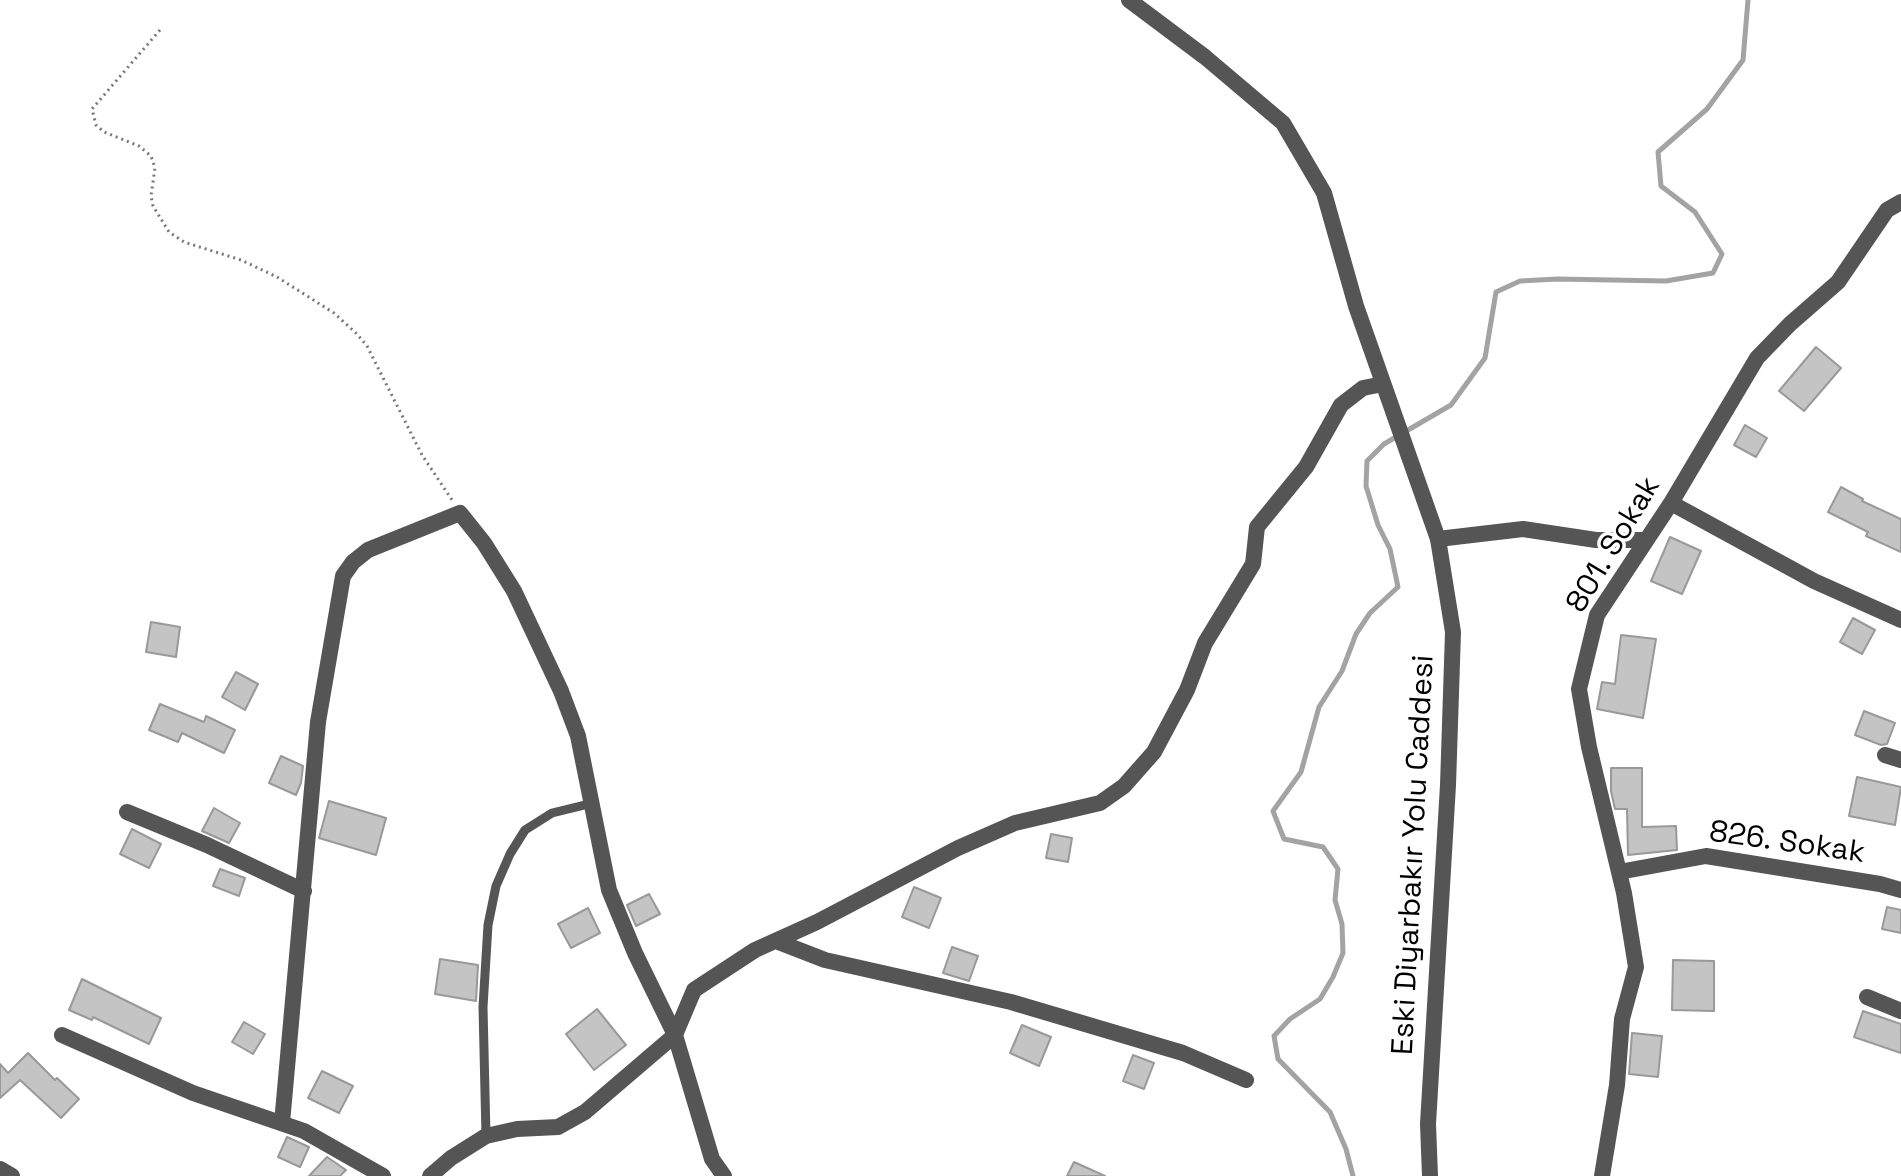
<!DOCTYPE html>
<meta charset="utf-8">
<style>
body{margin:0}
canvas{display:block;background:#fff}
</style>
<canvas width="1901" height="1176"></canvas>
<script>
const c = document.querySelector('canvas').getContext('2d');
c.lineJoin = 'round';
const poly = rows => new Path2D(rows.map(r => 'M' + r).join(''));
function trace(path, color, width, dash) { c.strokeStyle = color; c.lineWidth = width; c.lineCap = dash ? 'butt' : 'round'; c.setLineDash(dash || []); c.stroke(path); }
function fill(path, color) { c.fillStyle = color; c.fill(path, 'evenodd'); }
function drawText(font, color, halo, rows, align = 'center') {
  c.font = font + ' "Space Grotesk",sans-serif'; c.lineWidth = 7; c.setLineDash([]); c.textBaseline = 'middle'; c.strokeStyle = halo; c.fillStyle = color; for (const [text, x, y, turn = 0] of rows) {
    c.save(); c.translate(x, y); c.rotate((+turn || 0) * Math.PI / 180); c.textAlign = isNaN(turn) ? turn : align; if (halo) c.strokeText(text, 0, 0); c.fillText(text, 0, 0); c.restore();
  }
}
trace(poly([
 [1353,1176,1346,1149,1330,1112,1278,1059,1274,1036,1290,1019,1320,999,1333,977,1343,953,1342,924,1335,900,1338,869,1323,847,1284,839,1273,811,1301,772,1319,707,1342,671,1356,634,1370,613,1398,587,1390,549,1378,525,1366,486,1367,461,1384,444,1451,405,1485,358,1496,292,1520,281,1557,279,1666,281,1713,273,1722,254,1695,212,1661,186,1658,152,1707,109,1743,60,1748,0]
]), '#a3a3a3', 5);
const building = poly([
 [1816,347,1841,368,1804,411,1779,391,1816,347],
 [1745,425,1767,438,1756,457,1734,445,1745,425],
 [1841,487,1863,499,1862,501,1901,519,1901,552,1866,536,1868,532,1828,512,1841,487],
 [1670,537,1701,551,1682,594,1651,581,1670,537],
 [1853,618,1875,630,1862,654,1840,642,1853,618],
 [151,622,180,627,176,657,146,652,151,622],
 [1621,635,1656,639,1643,718,1597,709,1602,682,1615,684,1621,635],
 [236,672,258,684,245,710,222,697,236,672],
 [160,704,204,722,206,716,235,730,224,753,182,733,178,742,149,730,160,704],
 [1864,711,1895,723,1887,744,1881,745,1855,735,1864,711],
 [281,756,303,766,301,783,296,795,269,783,281,756],
 [1611,768,1642,768,1642,827,1676,826,1677,850,1628,855,1627,809,1615,809,1611,791,1611,768],
 [1857,777,1901,787,1895,825,1849,816,1857,777],
 [329,801,386,818,376,855,319,838,329,801],
 [214,808,240,823,229,843,202,831,214,808],
 [132,829,161,844,149,868,120,854,132,829],
 [1051,834,1072,838,1068,862,1046,858,1051,834],
 [220,869,245,878,239,896,213,886,220,869],
 [914,887,941,898,929,928,902,917,914,887],
 [649,894,660,914,636,926,627,905,649,894],
 [1887,907,1901,910,1901,933,1882,929,1887,907],
 [588,908,600,933,571,948,558,924,588,908],
 [952,947,978,956,969,981,943,973,952,947],
 [440,959,478,965,476,1001,435,994,440,959],
 [1673,960,1714,961,1714,1011,1672,1010,1673,960],
 [82,979,161,1018,149,1044,93,1017,92,1020,69,1010,82,979],
 [597,1009,626,1045,594,1070,566,1034,597,1009],
 [1863,1011,1901,1024,1901,1053,1854,1037,1863,1011],
 [244,1022,265,1034,253,1054,232,1042,244,1022],
 [1022,1025,1051,1037,1039,1066,1010,1053,1022,1025],
 [1632,1033,1662,1036,1658,1077,1629,1074,1632,1033],
 [28,1053,55,1080,57,1078,79,1099,61,1118,20,1080,0,1098,0,1064,8,1073,28,1053],
 [1133,1055,1154,1063,1144,1089,1123,1081,1133,1055],
 [322,1071,353,1086,339,1113,308,1098,322,1071],
 [287,1137,309,1147,300,1167,278,1157,287,1137],
 [327,1157,346,1170,340,1176,309,1176,327,1157],
 [1074,1162,1105,1176,1067,1176,1074,1162]
]);
fill(building, '#c4c4c4');
trace(building, '#999', 2);
trace(poly([
 [160,30,92,109,96,125,104,132,139,146,151,156,155,168,151,196,153,206,169,232,184,242,241,260,277,277,334,313,357,334,367,346,422,455,452,500]
]), '#777', 3, [2, 4]);
trace(poly([
 [486,1136,483,1007,488,925,496,886,510,854,525,830,552,813,593,803]
]), '#555', 9);
trace(poly([
 [1671,503,1814,581,1901,620],
 [1438,539,1523,529,1596,540,1646,540],
 [1885,755,1901,760],
 [127,812,207,845,304,891],
 [1619,872,1706,856,1880,884,1901,890],
 [776,941,825,960,1011,1002,1183,1053,1246,1080],
 [1867,997,1901,1011],
 [62,1035,193,1093,304,1131,383,1176],
 [282,1123,318,722,343,576,353,562,368,550,460,513,484,543,514,591,561,691,578,736,609,890,635,953,675,1035,712,1159,724,1176],
 [0,1169,12,1176],
 [430,1176,451,1158,486,1136,517,1129,558,1127,585,1112,675,1035,694,990,755,950,817,922,958,848,1015,823,1100,803,1124,786,1154,752,1187,690,1205,643,1253,564,1257,527,1306,467,1341,405,1363,388,1383,384],
 [1602,1176,1617,1085,1622,1019,1636,967,1624,893,1589,747,1579,689,1597,615,1671,503,1757,358,1790,324,1838,282,1887,210,1901,202]
]), '#555', 16);
trace(poly([
 [1129,0,1205,57,1283,123,1324,193,1356,306,1438,539,1453,632,1448,785,1428,1124,1430,1176]
]), '#555', 16);
drawText('30px', '#000', '#fff', [
 ["801. Sokak",1614,545,-59],
 ["826. Sokak",1787,843,8],
 ["Eski Diyarbakır Yolu Caddesi",1414,855,-87]
]);
</script>
